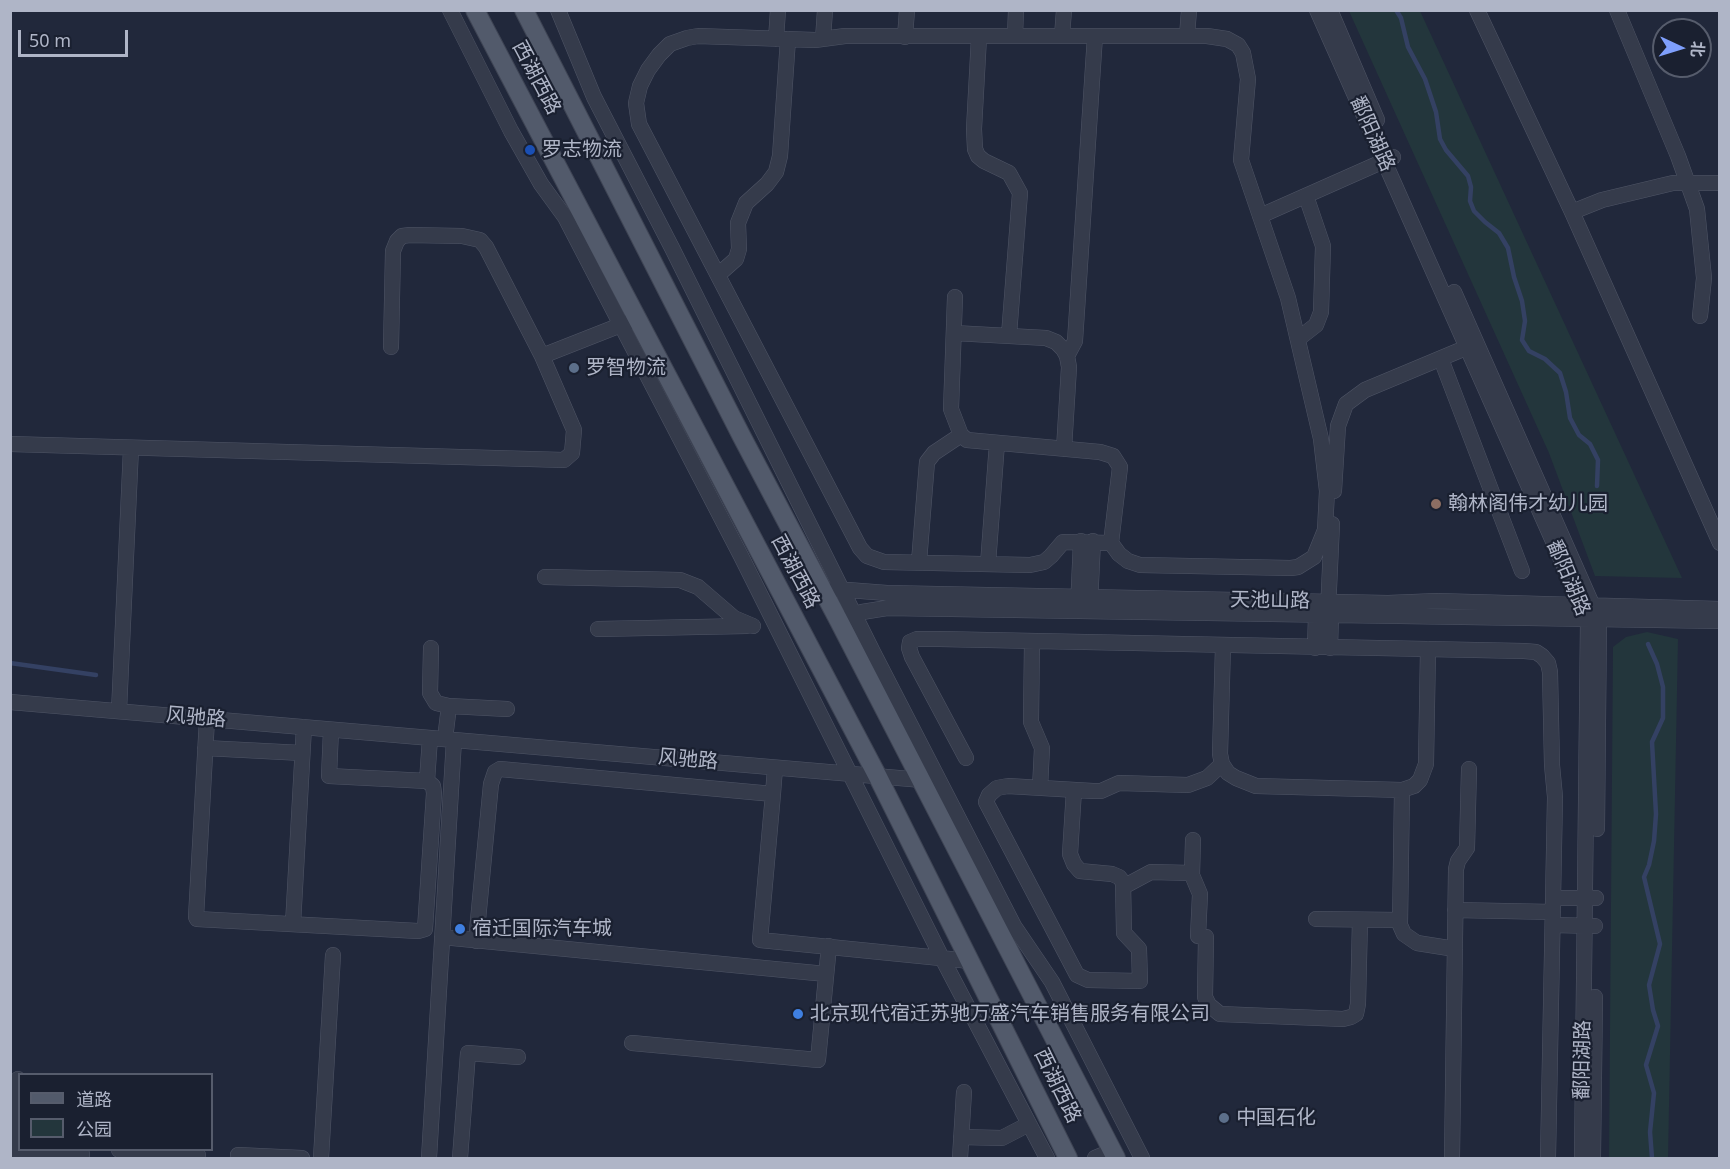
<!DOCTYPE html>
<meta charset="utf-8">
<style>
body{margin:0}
#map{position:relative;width:1730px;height:1169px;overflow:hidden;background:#21283b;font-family:"Noto Sans","Noto Sans SC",sans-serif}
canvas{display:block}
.frame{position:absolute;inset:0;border:12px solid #afb5c7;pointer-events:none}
.legend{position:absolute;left:18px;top:1073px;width:195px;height:78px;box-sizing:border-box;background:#1a2030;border:2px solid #565c6c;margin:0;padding:8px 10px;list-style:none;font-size:18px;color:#afb5c7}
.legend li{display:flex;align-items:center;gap:12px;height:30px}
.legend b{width:30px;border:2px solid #565c6c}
.north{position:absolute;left:1652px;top:18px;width:60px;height:60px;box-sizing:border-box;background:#1a2030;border:2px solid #565c6c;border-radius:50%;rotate:94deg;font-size:16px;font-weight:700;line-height:24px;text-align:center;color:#afb5c7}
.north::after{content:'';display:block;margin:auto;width:21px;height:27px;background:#7f9ffc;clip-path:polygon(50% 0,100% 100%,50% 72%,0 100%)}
.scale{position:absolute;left:18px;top:30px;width:110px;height:27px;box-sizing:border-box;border:3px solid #afb5c7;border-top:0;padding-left:8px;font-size:18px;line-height:21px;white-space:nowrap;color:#afb5c7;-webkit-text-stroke:4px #1a2030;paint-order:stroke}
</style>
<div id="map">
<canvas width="1730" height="1169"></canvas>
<div class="frame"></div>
<ul class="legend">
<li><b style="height:8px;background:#525a6b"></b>道路</li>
<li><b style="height:16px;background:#23363c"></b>公园</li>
</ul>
<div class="north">北</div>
<div class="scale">50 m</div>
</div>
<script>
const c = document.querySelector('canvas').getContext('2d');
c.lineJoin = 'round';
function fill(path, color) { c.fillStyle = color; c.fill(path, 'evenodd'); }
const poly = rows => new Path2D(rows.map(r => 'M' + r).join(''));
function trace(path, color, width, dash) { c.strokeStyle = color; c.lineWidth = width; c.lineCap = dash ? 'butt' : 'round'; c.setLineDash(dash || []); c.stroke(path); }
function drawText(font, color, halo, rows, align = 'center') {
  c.font = font + ' "Noto Sans","Noto Sans SC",sans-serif'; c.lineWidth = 4.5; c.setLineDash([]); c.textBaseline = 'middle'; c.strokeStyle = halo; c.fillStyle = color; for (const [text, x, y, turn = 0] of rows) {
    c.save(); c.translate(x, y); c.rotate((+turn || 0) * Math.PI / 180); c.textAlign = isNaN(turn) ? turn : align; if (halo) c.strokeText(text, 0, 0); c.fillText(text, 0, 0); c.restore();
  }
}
fill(poly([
 [1349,11,1420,11,1682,578,1595,576,1549,453],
 [1647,632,1678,639,1668,1158,1609,1158,1613,647,1626,637]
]), '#23363c');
trace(poly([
 [1396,10,1401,18,1408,47,1425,79,1436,112,1440,139,1446,150,1468,176,1471,187,1470,201,1474,211,1485,222,1499,233,1508,248,1514,277,1522,301,1525,321,1522,340,1529,351,1545,359,1560,373,1566,392,1570,418,1579,435,1590,444,1598,460,1597,486],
 [1648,644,1657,664,1663,687,1663,718,1652,742,1656,814,1654,841,1649,865,1644,877,1660,944,1649,985,1653,1010,1658,1026,1646,1065,1654,1093,1650,1132,1652,1158],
 [10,663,96,675]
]), '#344163', 4.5);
const minor = poly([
 [450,10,511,131,541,184,565,217,741,556,942,958,1047,1158],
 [558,10,594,97,672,248,873,652,1014,926,1052,982,1142,1158],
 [1317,10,1588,620,1582,1158],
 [1330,10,1377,120],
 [1477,10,1572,212,1720,543],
 [1617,10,1678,156,1697,209,1704,278,1700,316],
 [1015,36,1016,10],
 [1062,36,1064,10],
 [1187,36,1189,10],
 [905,37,907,10],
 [979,37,974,129,975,149,978,156,984,161,1009,173,1020,193,1009,335],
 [776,39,778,10],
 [823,39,825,10],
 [1572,212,1602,200,1673,183,1720,183],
 [1260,216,1393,157],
 [718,275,736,259,739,249,738,223,746,203,767,184,776,172,780,156,788,39],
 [1454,292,1599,620,1597,829],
 [955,297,951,409,961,435,967,440,1100,452,1113,456,1120,467,1111,543,1119,554,1128,561,1140,565,1291,568,1298,567,1314,557,1325,530,1327,491,1321,439,1288,298,1241,160,1248,79,1243,53,1238,45,1227,39,1207,36,845,36,815,40,698,36,687,38,670,44,659,55,648,70,640,86,636,103,639,124,860,548,867,556,884,562,1030,565,1044,562,1051,556,1063,542,1111,543],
 [954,333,1046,338,1056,342,1063,349,1067,356,1069,367,1064,449],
 [1298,339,1316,325,1321,312,1323,246,1306,196],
 [391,347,393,251,397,241,402,236,410,235,462,236,480,240,486,247,542,356],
 [1067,356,1075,341,1095,36],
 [1441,359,1522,571],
 [10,444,564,460,572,453,574,430,542,356,631,321],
 [1334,491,1338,426,1346,404,1365,390,1475,344],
 [919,562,927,462,934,453,961,435],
 [988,564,997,443],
 [545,577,680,580,698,587,734,618,753,626],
 [835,589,887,593,1388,603,1437,601,1720,609],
 [1090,605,1093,541],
 [1078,607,1081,541],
 [1328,611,1332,524],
 [845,619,862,612,887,608,1720,621],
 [598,629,747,626],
 [1032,641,1031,722,1042,748,1040,788],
 [1223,646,1220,754,1222,764,1228,773,1236,778,1256,786,1402,790,1414,786,1420,780,1426,764,1428,649],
 [431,648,430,693,436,703,449,706,507,709],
 [1315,648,1316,615],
 [1330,648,1331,615],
 [10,702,922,780],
 [119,711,131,448],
 [207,719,196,917,197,919,418,931,425,929,434,793,433,786,427,781],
 [331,730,329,776,427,781,430,738],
 [445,739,449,706],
 [205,748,302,753],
 [966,758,912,657,909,648,910,642,917,639,939,639,1524,651,1536,652,1542,656,1548,663,1550,672,1552,765,1555,797,1548,1158],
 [1074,790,1070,854,1074,864,1080,871,1112,874,1119,877,1123,882,1124,933,1139,949,1140,981,1088,980,1077,975,986,802,989,795,997,788,1008,786,1093,791,1101,791,1119,783,1188,785,1207,778,1222,764],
 [1402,790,1400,925,1404,934,1417,943,1455,949],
 [773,794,760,940,970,961],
 [1193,840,1192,875,1200,894,1198,936,1206,937,1205,997,1209,1005,1220,1014,1343,1019,1351,1017,1356,1014,1358,1004,1360,920],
 [1123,887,1151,872,1192,873],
 [1553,898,1596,898],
 [1455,910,1553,912],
 [1316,919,1400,920],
 [293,924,304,727],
 [1553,925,1595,926],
 [442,937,826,974],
 [476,941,491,784,495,772,500,769,773,794,775,768],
 [632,1043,818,1060,829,946],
 [961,1137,1002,1138,1029,1124],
 [10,1149,82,1154,82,1158],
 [119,1150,198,1155],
 [238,1155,302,1158],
 [13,1158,18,1079],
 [321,1158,333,955],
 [429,1158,454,740],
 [460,1158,468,1053,518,1057],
 [960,1158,964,1092],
 [1095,1158,1112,1151],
 [1452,1158,1456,869,1458,861,1467,848,1469,769],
 [1593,1158,1595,997]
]);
const major = poly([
 [475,10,878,777,1068,1158],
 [524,10,742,437,839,621,1116,1158]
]);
trace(minor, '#4f5566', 16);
trace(major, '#3e4454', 20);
trace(minor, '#353b4b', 15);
trace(major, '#525a6b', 18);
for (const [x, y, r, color] of [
 [530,150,6,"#1a4fb4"],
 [574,368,6,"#5c6f8a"],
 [1436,504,6,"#8d6e63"],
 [460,929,6,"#3f7fe0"],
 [798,1014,6,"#3f7fe0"],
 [1224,1118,6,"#5c6f8a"]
]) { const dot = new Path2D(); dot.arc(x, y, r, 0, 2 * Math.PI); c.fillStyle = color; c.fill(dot); trace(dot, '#1a2030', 2); }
drawText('20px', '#afb5c7', '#1a2030', [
 ["西湖西路",536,78,62],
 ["鄱阳湖路",1372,134,66],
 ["西湖西路",795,572,62],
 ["鄱阳湖路",1568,578,67],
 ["天池山路",1270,601,1],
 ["风驰路",196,718,5],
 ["风驰路",688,760,5],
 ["鄱阳湖路",1583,1060,-89],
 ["西湖西路",1057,1086,64]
]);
drawText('20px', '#afb5c7', '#1a2030', [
 ["罗志物流",542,150],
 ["罗智物流",586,368],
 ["翰林阁伟才幼儿园",1448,504],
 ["宿迁国际汽车城",472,929],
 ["北京现代宿迁苏驰万盛汽车销售服务有限公司",810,1014],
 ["中国石化",1236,1118]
], 'left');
</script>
